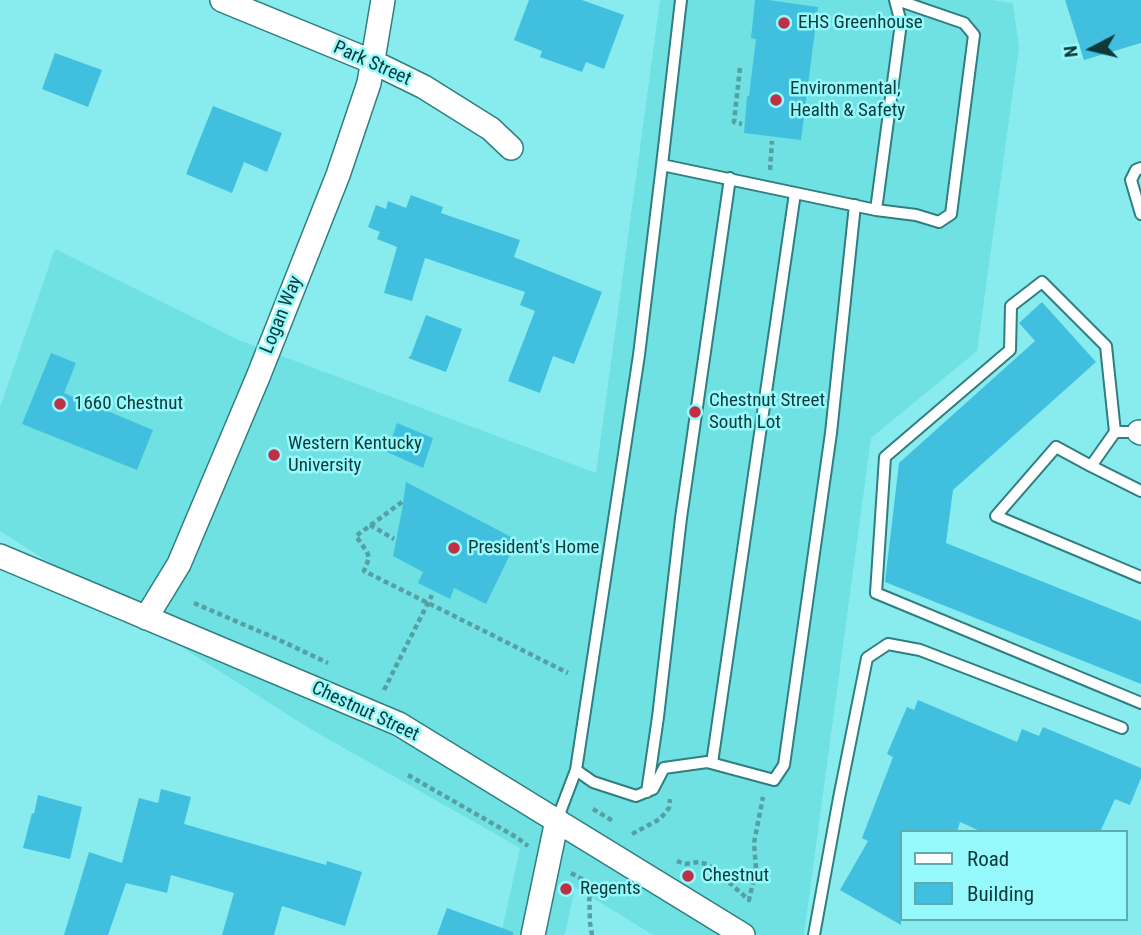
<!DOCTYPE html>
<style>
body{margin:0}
#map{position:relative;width:1141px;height:935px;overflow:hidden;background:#88ecee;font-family:"Roboto Condensed",sans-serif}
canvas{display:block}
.legend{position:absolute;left:900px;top:830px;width:228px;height:91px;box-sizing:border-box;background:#96f9fb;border:2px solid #5facae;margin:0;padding:9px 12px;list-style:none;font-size:21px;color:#0d393a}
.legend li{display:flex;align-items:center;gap:14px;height:35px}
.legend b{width:35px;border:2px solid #5facae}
.north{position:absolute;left:1057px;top:14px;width:70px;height:70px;-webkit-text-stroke:5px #96f9fb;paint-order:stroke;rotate:263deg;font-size:19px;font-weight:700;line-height:28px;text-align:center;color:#0d393a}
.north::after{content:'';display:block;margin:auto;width:24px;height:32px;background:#0d393a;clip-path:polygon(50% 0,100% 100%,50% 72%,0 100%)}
</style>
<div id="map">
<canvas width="1141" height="935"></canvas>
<ul class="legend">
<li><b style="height:9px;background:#fff"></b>Road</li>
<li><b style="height:19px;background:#40c0de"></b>Building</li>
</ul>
<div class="north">N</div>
</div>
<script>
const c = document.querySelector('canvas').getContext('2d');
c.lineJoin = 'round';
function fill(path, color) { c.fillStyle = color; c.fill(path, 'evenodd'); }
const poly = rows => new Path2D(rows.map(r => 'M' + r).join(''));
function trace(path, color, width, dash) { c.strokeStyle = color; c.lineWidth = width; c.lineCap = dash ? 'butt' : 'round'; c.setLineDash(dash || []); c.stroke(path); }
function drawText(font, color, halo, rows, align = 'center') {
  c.font = font + ' "Roboto Condensed",sans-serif'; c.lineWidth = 5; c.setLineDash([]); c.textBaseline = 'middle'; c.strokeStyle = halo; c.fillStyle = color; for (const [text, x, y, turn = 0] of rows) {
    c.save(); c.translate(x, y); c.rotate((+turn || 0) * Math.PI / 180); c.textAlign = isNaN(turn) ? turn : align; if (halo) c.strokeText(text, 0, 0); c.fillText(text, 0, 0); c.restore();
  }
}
fill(poly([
 [660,0,992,0,1013,3,1019,48,977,351,871,438,804,935,653,935,575,887,565,935,501,935,520,848,307,727,0,531,0,407,55,249,239,340,596,473]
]), '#70e1e3');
fill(poly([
 [529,0,582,0,624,15,604,69,586,62,582,72,540,57,542,51,514,40],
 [755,0,768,0,818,7,801,140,744,133,747,96,749,96,756,39,751,38],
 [1065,0,1141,0,1141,43,1084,60],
 [55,53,102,70,88,107,42,89],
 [213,106,282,133,267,172,244,162,232,193,186,174],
 [411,195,443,207,441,213,520,240,514,257,602,292,574,364,553,356,540,393,508,381,535,311,520,305,525,292,425,258,412,301,384,293,397,247,377,239,380,232,368,227,376,205,386,209,388,201,406,208],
 [1042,302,1096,362,953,490,946,543,1141,621,1141,684,885,582,899,463,1035,341,1019,323],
 [426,315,462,329,446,372,408,358,411,355],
 [51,353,76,363,64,393,153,430,137,470,22,424],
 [397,423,433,438,423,468,387,452],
 [406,482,517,540,486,604,454,588,450,599,418,583,423,572,393,556,402,510],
 [918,700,1017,742,1022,729,1039,736,1043,727,1141,768,1141,778,1130,805,1115,799,1100,832,982,832,960,822,957,832,901,832,901,925,840,890,868,841,862,838,893,757,887,754,907,707,914,710],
 [161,789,191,797,184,824,326,865,327,861,362,872,345,926,282,906,274,935,222,935,234,893,171,875,167,893,126,883,108,935,64,935,89,852,122,863,139,798,158,803],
 [38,795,82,807,70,859,23,848,32,813,34,814],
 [447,908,513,932,513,935,437,935]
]), '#40c0de');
const lane = poly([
 [681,0,662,165,876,210,916,215,939,222,951,214,974,35,964,23,897,0],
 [1141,168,1136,170,1131,180,1141,214],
 [876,210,901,23,895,0],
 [1115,432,1106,346,1042,282,1011,306,1010,350,885,457,876,593,1141,703],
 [1139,432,1115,432,1091,466,1141,491],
 [1091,466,1056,447,996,516,1141,577],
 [712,763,795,193],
 [576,770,639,355,662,165],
 [647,792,658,717,681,518,730,178],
 [557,820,576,770,593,782,636,796,653,789,664,768,707,762,774,780,784,765,831,433,855,205],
 [814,935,839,798,867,658,888,644,920,650,1122,728]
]);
const street = poly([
 [222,0,373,62,424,87,491,129,511,148],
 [1139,432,1141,433],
 [0,556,399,724,743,935],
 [146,618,179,564,258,377,338,175,369,83,383,0],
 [533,935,557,820]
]);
trace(lane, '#307e7f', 14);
trace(street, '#307e7f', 26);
trace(poly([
 [740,68,734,122,742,124],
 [770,170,772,141],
 [402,502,356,536,367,552,369,558,364,571,568,673],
 [370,525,394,539],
 [194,603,275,638,328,663],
 [384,690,432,595],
 [408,775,516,837,528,846],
 [593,809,613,821],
 [632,834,660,819,669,808,670,799],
 [677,861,685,864,699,862,709,865,749,900,756,869,754,843,763,797],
 [571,873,589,883,590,923,592,935]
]), '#54a0a2', 4.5, [5, 3.5]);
trace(lane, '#fff', 10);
trace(street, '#fff', 23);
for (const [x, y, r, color] of [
 [784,23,7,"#bf2f46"],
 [776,100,7,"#bf2f46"],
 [60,404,7,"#bf2f46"],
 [695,412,7,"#bf2f46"],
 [274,455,7,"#bf2f46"],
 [454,548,7,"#bf2f46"],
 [688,876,7,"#bf2f46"],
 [566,889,7,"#bf2f46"]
]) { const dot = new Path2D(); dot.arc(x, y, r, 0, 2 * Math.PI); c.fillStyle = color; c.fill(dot); trace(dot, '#96f9fb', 2.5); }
drawText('19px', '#0d393a', '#96f9fb', [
 ["EHS Greenhouse",798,23],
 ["Environmental,",790,89],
 ["Health & Safety",790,111],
 ["Chestnut Street",709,401],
 ["South Lot",709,423],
 ["1660 Chestnut",74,404],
 ["Western Kentucky",288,444],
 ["University",288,466],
 ["President's Home",468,548],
 ["Chestnut",702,876],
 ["Regents",580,889]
], 'left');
drawText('19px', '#0d393a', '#96f9fb', [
 ["Park Street",372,64,24],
 ["Logan Way",282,315,-68],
 ["Chestnut Street",365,712,25]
]);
</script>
